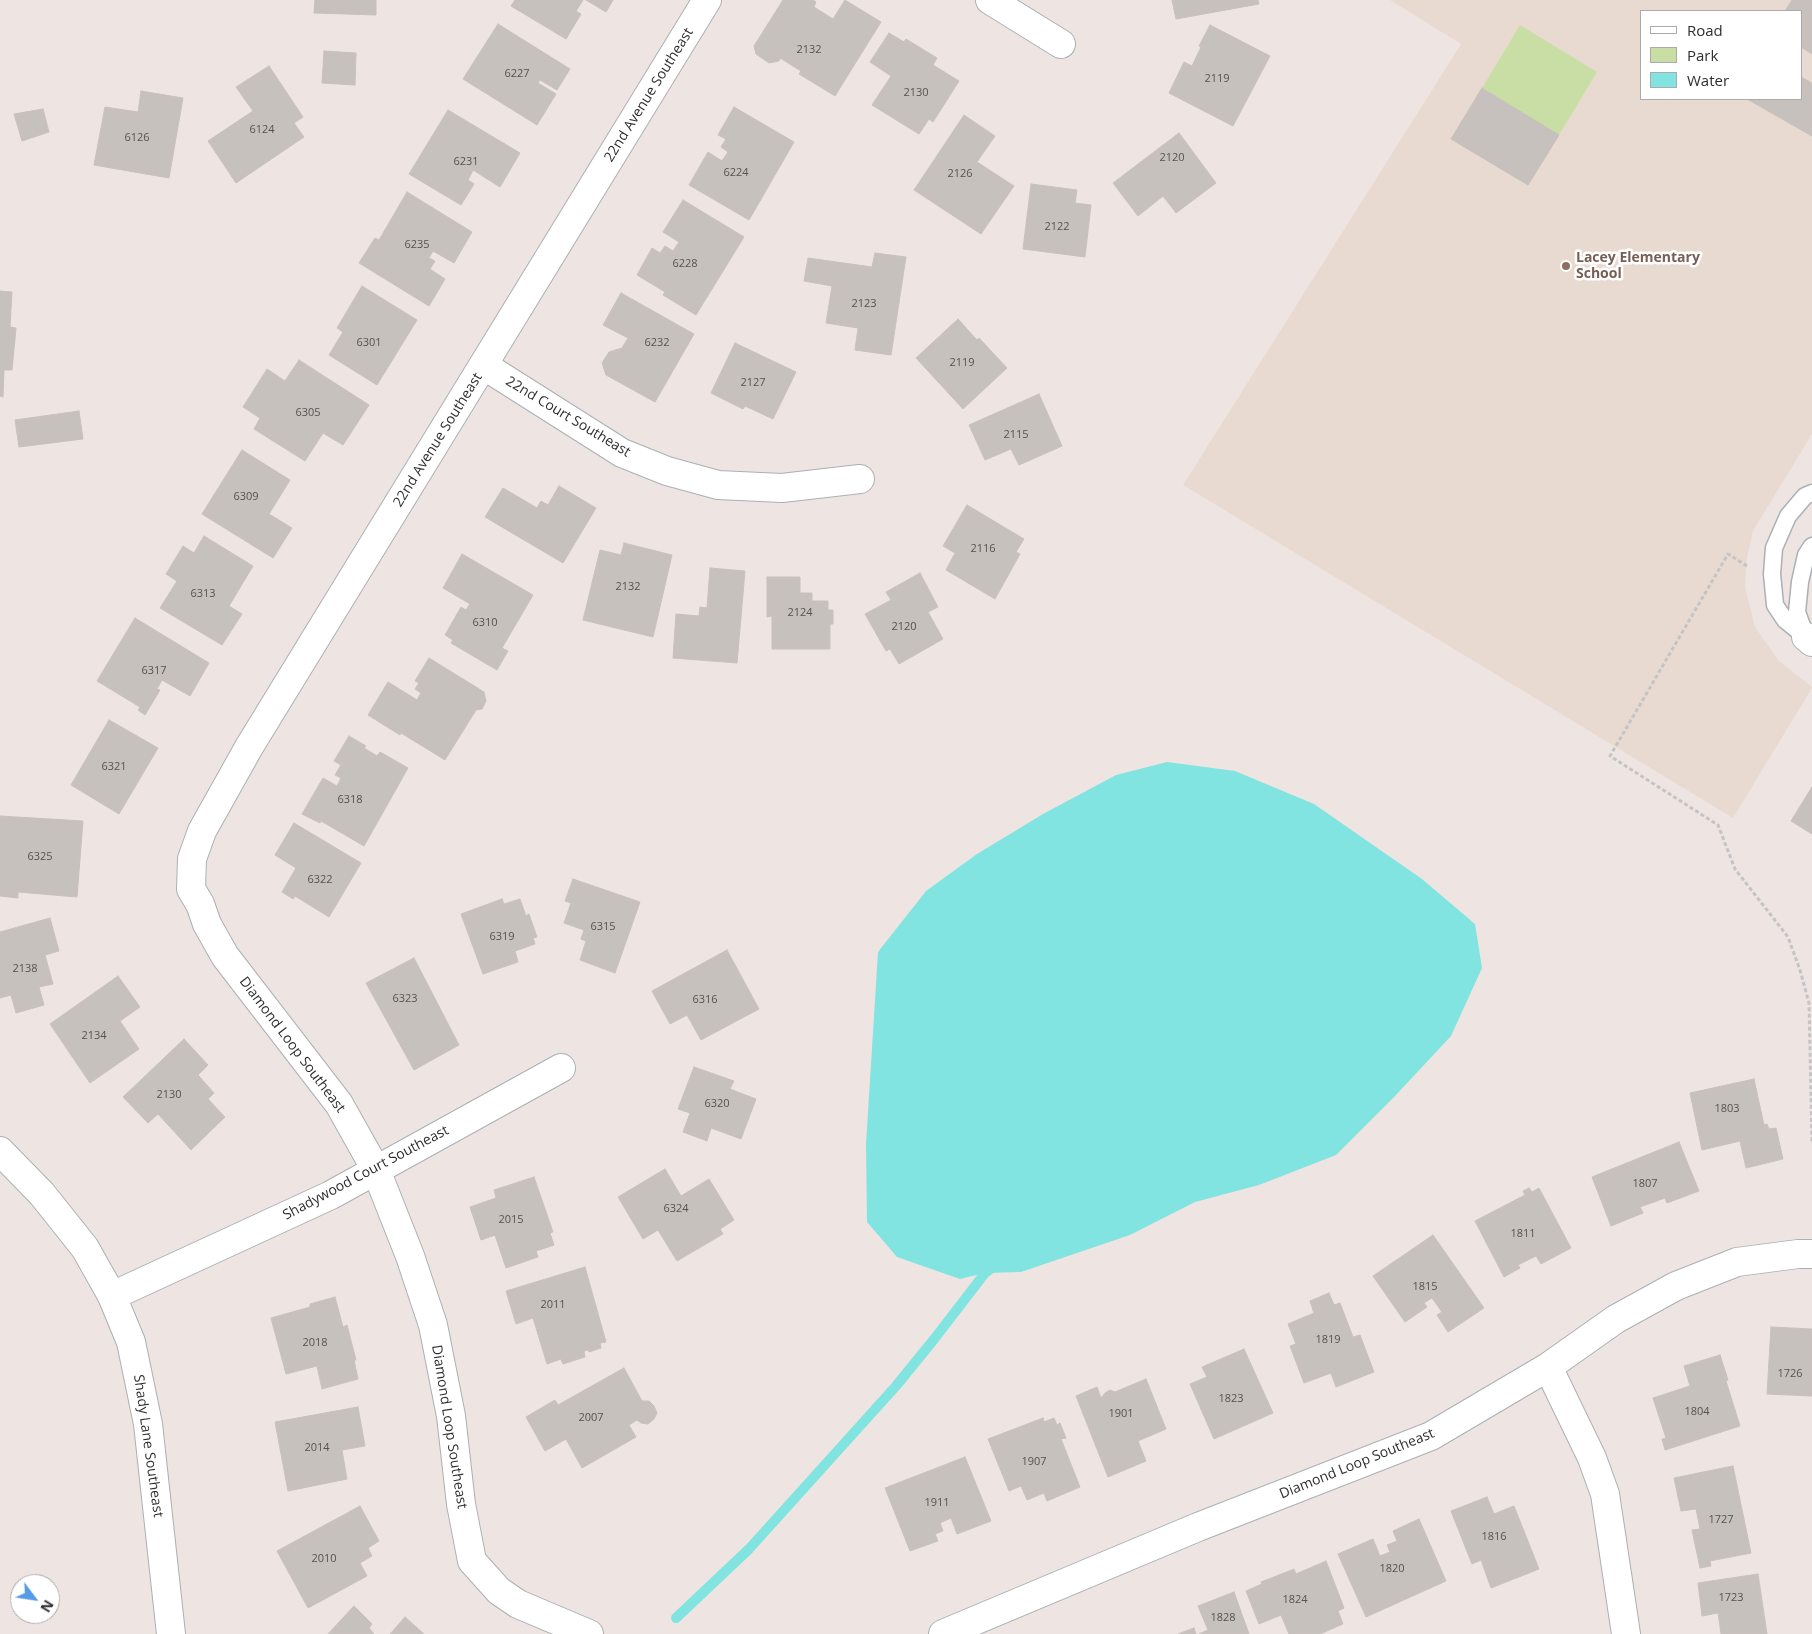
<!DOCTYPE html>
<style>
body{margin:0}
#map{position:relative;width:1812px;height:1634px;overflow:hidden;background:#eee5e2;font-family:"Open Sans",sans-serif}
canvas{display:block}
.legend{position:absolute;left:1640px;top:10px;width:162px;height:90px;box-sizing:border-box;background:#fff;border:1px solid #ababab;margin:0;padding:6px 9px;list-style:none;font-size:15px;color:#2e2e2e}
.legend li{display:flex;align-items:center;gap:10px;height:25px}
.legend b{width:25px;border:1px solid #ababab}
.north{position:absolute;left:10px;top:1574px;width:50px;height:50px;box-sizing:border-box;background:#fff;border:1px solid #ababab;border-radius:50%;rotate:121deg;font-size:14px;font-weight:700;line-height:20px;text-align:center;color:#2e2e2e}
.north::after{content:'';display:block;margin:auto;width:18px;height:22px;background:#549be8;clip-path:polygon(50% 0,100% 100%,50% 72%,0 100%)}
</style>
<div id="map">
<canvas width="1812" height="1634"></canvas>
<ul class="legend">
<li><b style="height:6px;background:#fff"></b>Road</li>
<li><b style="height:14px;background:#c9dea5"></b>Park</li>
<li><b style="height:14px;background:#81e4e1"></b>Water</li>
</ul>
<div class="north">N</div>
</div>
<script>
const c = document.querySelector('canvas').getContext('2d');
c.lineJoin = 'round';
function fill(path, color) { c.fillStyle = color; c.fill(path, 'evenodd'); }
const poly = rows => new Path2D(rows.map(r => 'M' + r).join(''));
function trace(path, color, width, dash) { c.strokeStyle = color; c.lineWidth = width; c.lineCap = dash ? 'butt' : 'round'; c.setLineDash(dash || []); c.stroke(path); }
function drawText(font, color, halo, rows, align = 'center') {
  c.font = font + ' "Open Sans",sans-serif'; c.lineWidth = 5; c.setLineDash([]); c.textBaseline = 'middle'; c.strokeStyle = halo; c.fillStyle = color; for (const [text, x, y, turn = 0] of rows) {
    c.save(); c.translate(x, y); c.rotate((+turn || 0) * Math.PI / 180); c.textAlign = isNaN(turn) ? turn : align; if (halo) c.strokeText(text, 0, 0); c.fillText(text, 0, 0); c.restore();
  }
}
fill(poly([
 [1390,0,1812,0,1812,434,1753,531,1747,558,1745,587,1755,627,1779,661,1812,687,1812,688,1733,818,1183,485,1461,44],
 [1641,11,1801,11,1801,99,1641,99]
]), '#e9dad1');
fill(poly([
 [1520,25,1597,72,1559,135,1482,88]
]), '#c9dea5');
fill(poly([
 [1167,762,1235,771,1314,804,1422,879,1475,924,1482,968,1451,1036,1395,1096,1336,1155,1259,1185,1195,1202,1130,1235,1021,1272,985,1273,960,1279,897,1257,867,1222,866,1144,878,952,926,891,977,854,1043,814,1116,775]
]), '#81e4e1');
trace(poly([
 [676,1618,749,1549,896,1386,935,1338,985,1273,996,1265]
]), '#81e4e1', 10);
const building = poly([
 [315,0,376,0,376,15,314,13,315,0],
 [515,0,583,0,576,11,581,14,566,39,511,6,515,0],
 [586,0,613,0,606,12,586,0],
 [783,0,813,0,816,2,814,7,833,19,845,0,881,22,835,96,799,74,801,71,780,58,779,61,769,63,756,54,754,46,783,0],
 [1172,0,1258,0,1259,4,1176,19,1172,0],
 [1792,0,1812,0,1812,54,1801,47,1801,11,1785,11,1792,0],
 [498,24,570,69,557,90,540,80,538,83,556,94,537,125,463,79,498,24],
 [1210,25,1270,56,1233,126,1169,93,1184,62,1192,66,1201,47,1199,46,1210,25],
 [889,33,904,42,906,39,937,58,933,65,959,81,933,122,929,119,919,134,872,105,891,76,870,62,889,33],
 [324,51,356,53,355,85,322,83,324,51],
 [269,66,303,117,294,123,304,137,236,183,208,141,253,111,236,87,269,66],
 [1801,77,1812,83,1812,136,1747,99,1801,99,1801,77],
 [1482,88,1559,135,1528,185,1451,139,1482,88],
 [141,91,183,98,169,178,94,165,105,107,138,112,141,91],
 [734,107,794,142,749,220,689,185,708,152,722,161,728,152,721,147,726,139,718,135,734,107],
 [43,109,49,132,22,141,14,114,43,109],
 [448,110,520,153,500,187,473,170,468,180,474,184,461,205,409,174,448,110],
 [964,115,995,136,977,162,1014,186,981,234,914,190,964,115],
 [1179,133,1216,183,1176,213,1163,196,1138,216,1113,183,1179,133],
 [1031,184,1077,190,1075,203,1091,205,1085,257,1023,249,1031,184],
 [407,192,472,232,454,263,433,251,429,258,435,261,430,269,445,279,429,306,359,263,375,238,379,240,407,192],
 [683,200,744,237,696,315,663,295,665,292,637,275,652,248,660,253,665,246,673,251,679,242,663,232,683,200],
 [875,253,906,257,891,355,855,350,858,328,826,323,832,286,804,281,808,258,872,267,875,253],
 [362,286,417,320,377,385,329,355,343,332,337,328,362,286],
 [0,291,12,292,10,327,16,328,12,370,4,370,3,397,0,396,0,291],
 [621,293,694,334,655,402,606,375,602,363,609,352,622,348,628,338,603,325,621,293],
 [958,319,977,340,979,338,1007,368,963,409,916,358,958,319],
 [735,343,796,372,773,419,745,406,743,409,711,393,735,343],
 [299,360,369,405,343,445,323,433,305,461,254,429,260,418,243,407,267,369,285,381,299,360],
 [1039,394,1062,446,1019,465,1011,449,985,460,969,425,1039,394],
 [79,411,83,439,19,447,15,420,79,411],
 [242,450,290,480,269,514,292,528,273,558,202,514,242,450],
 [559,486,596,508,563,563,485,517,503,488,537,508,541,501,548,505,559,486],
 [967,505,1024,539,1016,552,1020,554,995,599,946,570,955,553,943,546,967,505],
 [204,536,253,566,229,606,242,614,222,645,160,608,177,581,166,574,183,546,194,553,204,536],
 [624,543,672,555,653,637,583,620,600,550,621,555,624,543],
 [462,554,533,595,502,648,508,651,497,670,451,643,453,640,445,635,461,607,466,610,470,604,443,588,462,554],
 [710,568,745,571,737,663,673,658,676,614,699,616,700,607,707,608,710,568],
 [920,573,938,607,928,612,943,639,899,664,890,649,886,651,865,614,891,600,886,592,920,573],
 [767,577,800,577,800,593,812,593,812,601,828,601,828,610,833,610,833,624,830,624,830,649,772,649,772,616,767,617,767,577],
 [135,618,209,663,190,696,162,680,157,689,160,690,145,715,138,710,140,707,97,681,135,618],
 [429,658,484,692,486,701,482,709,476,710,445,760,401,733,400,735,368,715,388,682,417,700,421,693,415,689,419,683,415,681,429,658],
 [109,720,158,748,119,814,71,785,109,720],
 [349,736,366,746,364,748,377,756,380,752,408,768,364,846,321,821,320,823,302,814,323,778,337,786,341,778,335,775,341,765,334,761,349,736],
 [1812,787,1812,834,1791,821,1812,787],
 [0,816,83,821,77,897,18,892,18,898,0,896,0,816],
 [294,823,361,863,329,917,295,896,293,899,282,892,296,868,275,855,294,823],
 [573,879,640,902,615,973,580,960,586,941,581,939,584,930,564,923,571,903,565,901,573,879],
 [502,899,504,904,520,899,526,916,529,914,537,937,533,938,535,944,515,951,518,962,483,974,461,914,502,899],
 [50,918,59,951,45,955,53,984,39,987,44,1005,16,1013,11,995,0,998,0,932,50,918],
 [727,950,759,1009,701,1040,687,1015,670,1024,652,991,727,950],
 [414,958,459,1045,414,1070,366,983,414,958],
 [118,976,140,1007,120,1021,139,1049,90,1083,50,1024,118,976],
 [184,1039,208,1065,198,1075,214,1093,208,1099,225,1117,191,1150,158,1114,148,1123,123,1097,184,1039],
 [694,1067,734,1081,730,1089,756,1099,741,1139,711,1128,707,1141,683,1132,690,1113,678,1109,694,1067],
 [1754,1079,1764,1125,1767,1124,1769,1129,1776,1128,1783,1159,1746,1168,1740,1141,1702,1150,1690,1093,1754,1079],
 [1679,1142,1699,1191,1667,1203,1665,1198,1640,1207,1643,1213,1611,1226,1592,1177,1679,1142],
 [665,1169,681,1196,709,1179,734,1220,720,1229,723,1234,677,1261,658,1230,643,1239,618,1197,665,1169],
 [534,1177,553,1232,550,1233,554,1245,536,1251,538,1257,506,1268,495,1235,481,1240,470,1207,496,1198,494,1190,534,1177],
 [1529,1188,1532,1192,1539,1188,1571,1248,1541,1264,1536,1256,1518,1265,1520,1268,1504,1277,1475,1221,1525,1195,1523,1191,1529,1188],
 [1433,1235,1484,1308,1448,1332,1437,1315,1442,1312,1432,1298,1424,1303,1427,1307,1405,1322,1373,1276,1433,1235],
 [585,1267,606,1342,600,1343,601,1348,589,1352,588,1350,584,1351,585,1357,563,1364,561,1359,547,1364,533,1318,516,1324,506,1291,585,1267],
 [1329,1293,1334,1305,1340,1303,1353,1337,1360,1335,1374,1372,1336,1387,1331,1373,1304,1383,1290,1346,1296,1344,1288,1324,1314,1313,1310,1301,1329,1293],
 [335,1297,343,1327,347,1325,356,1360,354,1360,358,1379,322,1389,317,1366,286,1374,271,1318,310,1307,310,1304,335,1297],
 [1771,1327,1812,1329,1812,1396,1767,1394,1771,1327],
 [1244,1349,1273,1413,1214,1439,1190,1384,1207,1377,1202,1367,1244,1349],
 [1720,1355,1728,1380,1726,1381,1740,1426,1665,1450,1662,1439,1666,1438,1653,1398,1690,1386,1684,1366,1720,1355],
 [624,1368,642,1401,649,1401,654,1406,657,1413,654,1419,648,1424,641,1423,637,1420,629,1425,636,1437,582,1468,566,1439,545,1451,526,1417,555,1400,558,1405,624,1368],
 [1146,1379,1166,1429,1138,1441,1146,1461,1108,1477,1076,1396,1097,1387,1101,1398,1105,1393,1110,1390,1115,1392,1146,1379],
 [358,1407,365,1446,342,1450,347,1479,288,1491,275,1422,358,1407],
 [1043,1418,1044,1422,1054,1418,1057,1425,1060,1423,1066,1438,1061,1439,1080,1487,1047,1501,1044,1493,1027,1500,1021,1486,1009,1491,988,1439,1043,1418],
 [965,1457,991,1521,957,1534,951,1518,940,1523,943,1531,935,1534,938,1541,910,1551,885,1488,965,1457],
 [1733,1466,1751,1553,1710,1561,1711,1566,1700,1568,1692,1530,1700,1529,1696,1509,1681,1511,1674,1478,1733,1466],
 [1487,1497,1494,1514,1514,1506,1539,1569,1491,1588,1481,1560,1472,1564,1451,1511,1487,1497],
 [360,1506,379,1541,368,1548,372,1556,360,1563,367,1576,308,1608,277,1551,360,1506],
 [1419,1519,1446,1581,1366,1617,1338,1554,1373,1539,1380,1556,1390,1552,1387,1545,1397,1541,1393,1531,1419,1519],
 [1326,1561,1344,1608,1338,1611,1343,1624,1320,1634,1289,1634,1281,1615,1259,1624,1246,1591,1262,1584,1261,1582,1294,1569,1296,1574,1326,1561],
 [1758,1574,1767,1634,1721,1634,1718,1613,1702,1616,1698,1583,1758,1574],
 [1234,1592,1249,1634,1199,1634,1208,1630,1198,1606,1234,1592],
 [354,1606,372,1624,369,1628,374,1634,328,1634,354,1606],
 [405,1617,424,1634,390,1634,405,1617],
 [1194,1628,1196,1634,1178,1634,1194,1628]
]);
fill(building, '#c7c1bd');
trace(building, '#c9c0bc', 1);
const service = poly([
 [1806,637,1785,620,1775,605,1772,574,1774,548,1788,516,1805,496,1812,493],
 [1806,637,1797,612,1800,582,1806,555,1812,546]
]);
const minor = poly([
 [990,0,1061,44],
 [483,365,622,453,667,471,718,485,782,488,860,479],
 [1806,637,1812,642],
 [112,1296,331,1195,561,1068],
 [1548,1367,1592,1458,1605,1494,1626,1634],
 [589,1634,518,1604,499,1591,472,1561,461,1504,451,1416,433,1325,410,1256,391,1208,376,1170,339,1104,225,956,207,924,200,904,191,889,192,859,202,831,249,747,707,0],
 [943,1634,1198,1527,1431,1436,1548,1367,1616,1319,1676,1286,1737,1262,1798,1254,1812,1254]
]);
const tertiary = poly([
 [0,1151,42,1194,85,1248,112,1296,131,1342,148,1424,171,1634]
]);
trace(service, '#abb0b5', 19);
trace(minor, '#abb0b5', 30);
trace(tertiary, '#abb0b5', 30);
trace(poly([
 [1747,566,1728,554,1610,756,1718,825,1735,869,1788,937,1800,970,1809,1003,1812,1143]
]), '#c4c4c4', 3, [4, 2.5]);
trace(service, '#fff', 16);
trace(minor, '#fff', 28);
trace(tertiary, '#fff', 28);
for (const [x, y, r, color] of [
 [1566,266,5,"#8d6e63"]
]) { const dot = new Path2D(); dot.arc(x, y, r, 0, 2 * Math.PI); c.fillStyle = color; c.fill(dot); trace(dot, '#fff', 2); }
drawText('11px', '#545352', null, [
 ["2132",809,50],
 ["6227",517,74],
 ["2119",1217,79],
 ["2130",916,93],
 ["6124",262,130],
 ["6126",137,138],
 ["2120",1172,158],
 ["6231",466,162],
 ["6224",736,173],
 ["2126",960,174],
 ["2122",1057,227],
 ["6235",417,245],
 ["6228",685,264],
 ["2123",864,304],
 ["6301",369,343],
 ["6232",657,343],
 ["2119",962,363],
 ["2127",753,383],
 ["6305",308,413],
 ["2115",1016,435],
 ["6309",246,497],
 ["2116",983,549],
 ["2132",628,587],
 ["6313",203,594],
 ["2124",800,613],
 ["6310",485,623],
 ["2120",904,627],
 ["6317",154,671],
 ["6321",114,767],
 ["6318",350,800],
 ["6325",40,857],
 ["6322",320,880],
 ["6315",603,927],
 ["6319",502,937],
 ["2138",25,969],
 ["6323",405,999],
 ["6316",705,1000],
 ["2134",94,1036],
 ["2130",169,1095],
 ["6320",717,1104],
 ["1803",1727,1109],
 ["1807",1645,1184],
 ["6324",676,1209],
 ["2015",511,1220],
 ["1811",1523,1234],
 ["1815",1425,1287],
 ["2011",553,1305],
 ["1819",1328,1340],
 ["2018",315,1343],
 ["1726",1790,1374],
 ["1823",1231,1399],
 ["1804",1697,1412],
 ["1901",1121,1414],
 ["2007",591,1418],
 ["2014",317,1448],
 ["1907",1034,1462],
 ["1911",937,1503],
 ["1727",1721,1520],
 ["1816",1494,1537],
 ["2010",324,1559],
 ["1820",1392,1569],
 ["1723",1731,1598],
 ["1824",1295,1600],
 ["1828",1223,1618]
]);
drawText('14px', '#2e2e2e', '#fff', [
 ["22nd Avenue Southeast",649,95,-58],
 ["22nd Court Southeast",568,417,31],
 ["22nd Avenue Southeast",438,440,-58],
 ["Diamond Loop Southeast",292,1045,53],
 ["Shadywood Court Southeast",366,1173,-28],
 ["Diamond Loop Southeast",449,1427,81],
 ["Shady Lane Southeast",148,1446,82],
 ["Diamond Loop Southeast",1357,1464,-22]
]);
drawText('bold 14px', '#785e54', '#fff', [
 ["Lacey Elementary",1576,258],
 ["School",1576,274]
], 'left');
</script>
